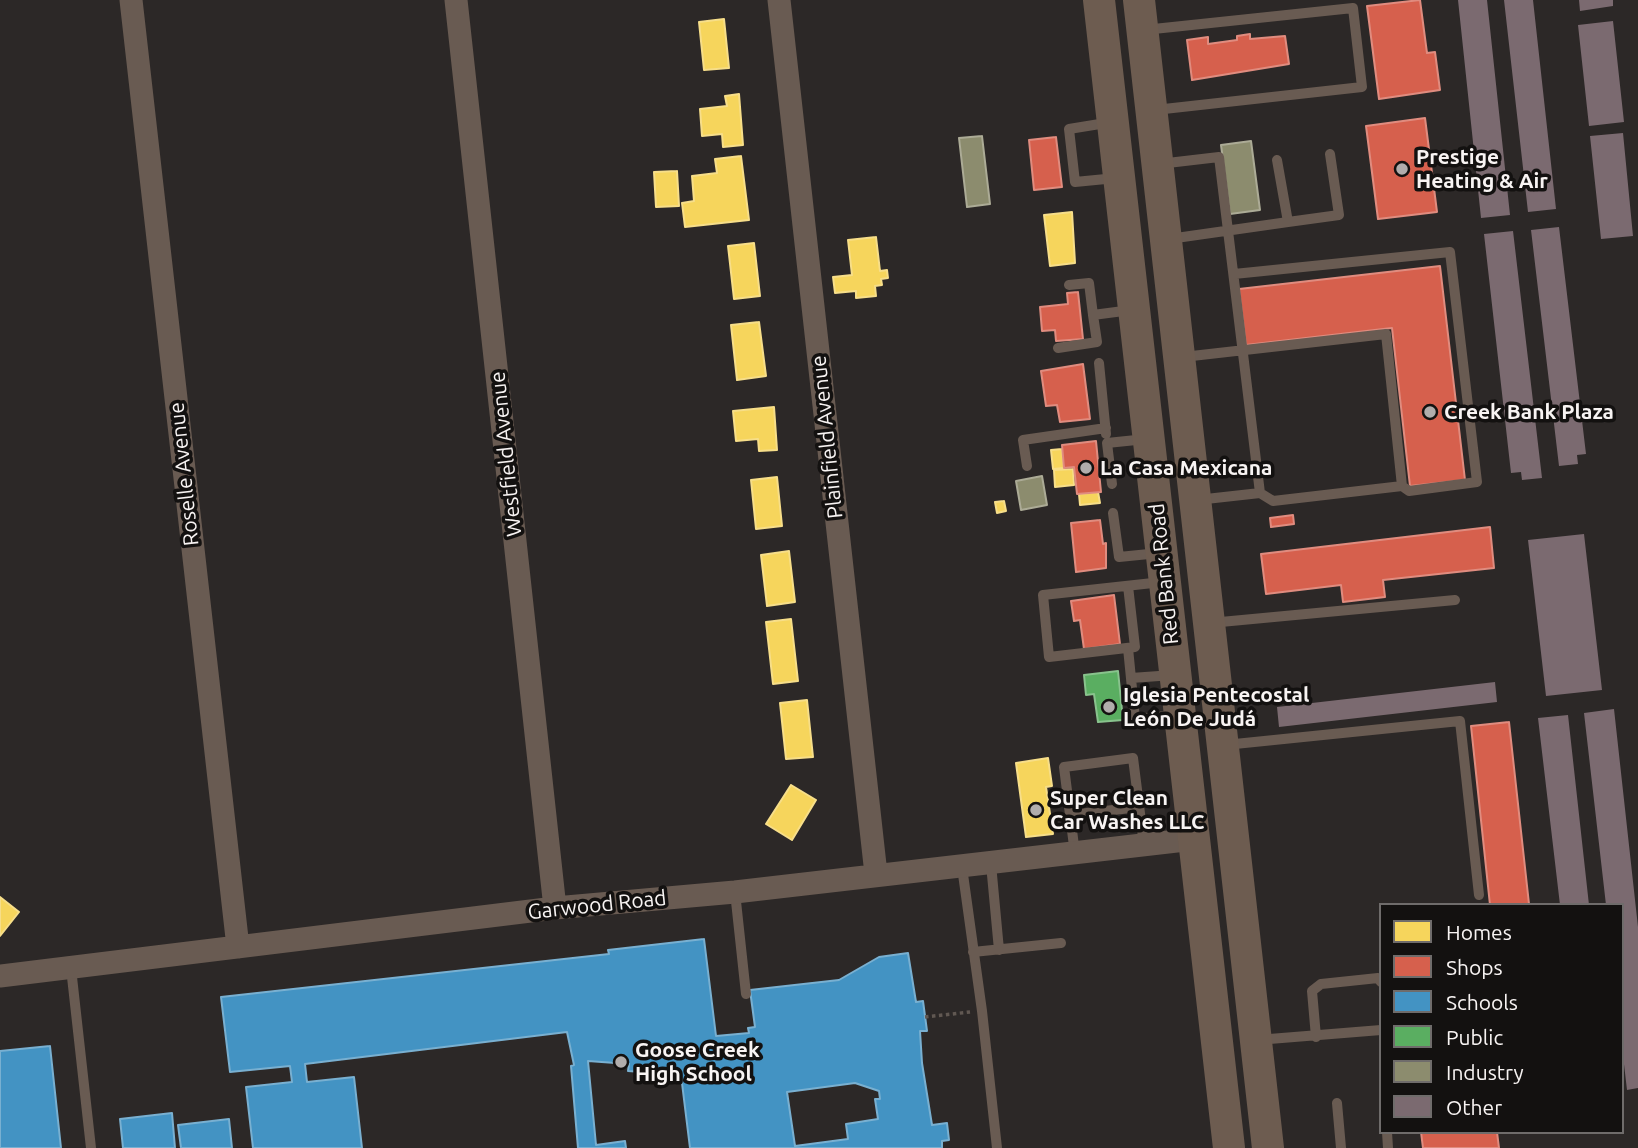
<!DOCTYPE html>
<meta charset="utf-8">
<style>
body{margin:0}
#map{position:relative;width:1638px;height:1148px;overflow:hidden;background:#2c2827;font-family:Ubuntu,sans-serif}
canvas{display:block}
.legend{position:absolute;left:1379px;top:903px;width:245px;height:231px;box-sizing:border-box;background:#131110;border:2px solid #6f6c6b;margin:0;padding:9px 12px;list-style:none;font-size:21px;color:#f8f4f3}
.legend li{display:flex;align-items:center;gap:14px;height:35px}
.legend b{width:35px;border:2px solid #6f6c6b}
</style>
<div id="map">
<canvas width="1638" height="1148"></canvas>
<ul class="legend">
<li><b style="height:19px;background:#f6d55c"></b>Homes</li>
<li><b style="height:19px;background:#d6604d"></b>Shops</li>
<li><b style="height:19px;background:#4393c3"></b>Schools</li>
<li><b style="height:19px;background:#5aae61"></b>Public</li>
<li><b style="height:19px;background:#8c8c6e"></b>Industry</li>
<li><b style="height:19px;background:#7b6a70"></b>Other</li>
</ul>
</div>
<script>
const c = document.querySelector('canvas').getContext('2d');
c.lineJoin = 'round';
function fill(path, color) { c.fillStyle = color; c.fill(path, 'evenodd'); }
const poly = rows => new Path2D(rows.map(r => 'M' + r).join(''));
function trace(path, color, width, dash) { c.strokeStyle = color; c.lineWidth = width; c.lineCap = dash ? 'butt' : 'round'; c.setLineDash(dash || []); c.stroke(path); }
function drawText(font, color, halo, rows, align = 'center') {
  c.font = font + ' Ubuntu,sans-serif'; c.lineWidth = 7; c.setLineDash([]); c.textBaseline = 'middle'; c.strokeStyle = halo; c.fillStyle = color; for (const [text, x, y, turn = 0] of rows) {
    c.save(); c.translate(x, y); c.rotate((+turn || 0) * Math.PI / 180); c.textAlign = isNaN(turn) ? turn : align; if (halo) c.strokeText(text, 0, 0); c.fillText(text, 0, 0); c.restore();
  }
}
const homes = poly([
 [724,19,729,68,704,70,699,22,724,19],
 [739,94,743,145,723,147,722,134,702,136,700,109,727,106,725,96,739,94],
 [741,156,749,220,685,227,682,203,694,201,692,176,717,173,715,159,741,156],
 [677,171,679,206,656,207,654,172,677,171],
 [1072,212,1075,263,1050,266,1044,215,1072,212],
 [876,237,880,271,887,270,888,278,881,279,882,285,875,286,876,296,856,298,856,291,835,293,833,277,852,275,848,240,876,237],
 [754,243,760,296,734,299,728,246,754,243],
 [759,322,766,376,737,380,731,325,759,322],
 [774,407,777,450,759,451,758,439,736,441,733,411,774,407],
 [1062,449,1064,468,1053,469,1051,450,1062,449],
 [1073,469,1074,485,1055,487,1054,470,1073,469],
 [777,477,782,526,756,529,751,480,777,477],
 [1098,492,1100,503,1080,505,1079,494,1098,492],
 [1004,501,1006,511,997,513,995,502,1004,501],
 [789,551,795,602,767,606,761,555,789,551],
 [791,619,798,681,773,684,766,622,791,619],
 [807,700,813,757,786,759,780,703,807,700],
 [1048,758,1052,786,1046,787,1053,834,1026,837,1016,763,1048,758],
 [791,785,816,800,792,840,766,824,791,785],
 [0,897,19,912,0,936,0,897]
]);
fill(homes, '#f6d55c');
trace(homes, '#f7de89', 2);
const shops = poly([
 [1420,0,1427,53,1435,52,1440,90,1379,99,1367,6,1420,0],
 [1250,34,1250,39,1285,36,1289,64,1192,80,1187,40,1208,37,1208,44,1237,40,1237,36,1250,34],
 [1425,118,1437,212,1378,219,1366,126,1425,118],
 [1056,137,1062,187,1034,190,1029,140,1056,137],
 [1440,266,1465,480,1410,486,1392,328,1246,345,1239,289,1440,266],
 [1078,292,1083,339,1056,341,1055,330,1042,331,1040,307,1068,304,1067,293,1078,292],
 [1083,364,1090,419,1060,422,1057,405,1046,406,1041,371,1083,364],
 [1096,441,1101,492,1077,494,1074,467,1064,468,1062,445,1096,441],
 [1293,515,1294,524,1271,527,1270,518,1293,515],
 [1100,520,1103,544,1106,543,1106,568,1076,572,1071,523,1100,520],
 [1490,527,1494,568,1383,580,1385,597,1343,602,1341,585,1266,594,1261,554,1490,527],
 [1114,595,1120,644,1084,649,1080,620,1074,621,1071,601,1114,595],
 [1509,722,1529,904,1490,905,1471,726,1509,722],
 [1421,1132,1497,1132,1499,1148,1423,1148,1421,1132]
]);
fill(shops, '#d6604d');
trace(shops, '#e08c7f', 2);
const schools = poly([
 [704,939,716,1036,749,1033,748,1028,755,1027,750,990,839,980,879,957,908,953,916,1002,923,1001,927,1031,920,1031,922,1063,932,1125,947,1123,949,1140,942,1141,942,1148,690,1148,681,1075,628,1071,629,1064,588,1061,596,1145,625,1141,626,1148,578,1148,571,1066,574,1065,567,1032,305,1064,307,1082,354,1077,362,1148,253,1148,246,1087,292,1082,290,1066,230,1072,221,997,609,954,608,950,704,939],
 [855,1083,879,1091,880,1099,875,1099,878,1119,846,1124,848,1139,795,1146,787,1092,855,1083],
 [50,1046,61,1148,0,1148,0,1051,50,1046],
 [172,1113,175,1148,123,1148,120,1119,172,1113],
 [229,1119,232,1148,181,1148,178,1125,229,1119]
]);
fill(schools, '#4393c3');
trace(schools, '#79b0d1', 2);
const public = poly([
 [1118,671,1123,720,1098,722,1094,694,1086,695,1084,675,1118,671]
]);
fill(public, '#5aae61');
trace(public, '#89c38d', 2);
const industry = poly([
 [982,136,990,204,967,207,959,138,982,136],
 [1251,141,1260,210,1230,214,1221,145,1251,141],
 [1042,476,1047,505,1021,510,1016,481,1042,476]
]);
fill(industry, '#8c8c6e');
trace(industry, '#acab96', 2);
fill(poly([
 [1458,0,1487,0,1510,215,1481,218],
 [1504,0,1533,0,1556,209,1528,212],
 [1579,0,1613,0,1613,6,1580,11],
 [1613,21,1624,122,1589,126,1578,25],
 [1623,133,1633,236,1601,239,1590,136],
 [1559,227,1586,454,1577,455,1578,464,1559,466,1531,230],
 [1513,231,1542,478,1522,480,1521,472,1511,473,1484,234],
 [1584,534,1602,690,1546,696,1528,540],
 [1495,682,1497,702,1279,727,1277,707],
 [1614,709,1638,927,1638,1088,1627,1090,1622,1047,1622,905,1606,905,1584,713],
 [1568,715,1589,905,1560,905,1538,718]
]), '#7b6a70');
trace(poly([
 [925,1017,970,1012]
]), '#615852', 3.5, [3.5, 3.5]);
trace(poly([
 [1144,30,1353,8,1362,87,1155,110],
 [1112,122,1069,129,1075,182,1116,178],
 [1159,164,1219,157,1260,493],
 [1288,222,1339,215,1330,154],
 [1169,239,1288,222,1277,160],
 [1069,285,1089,283,1093,315],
 [1058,348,1097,342,1093,315,1131,310],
 [1183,357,1386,334,1402,486],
 [1099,363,1106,434],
 [1027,466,1023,440,1106,428],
 [1112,484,1107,443,1146,439],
 [1197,500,1260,493,1273,501,1402,486,1409,491,1477,482,1450,252,1234,274],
 [1113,513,1119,557,1159,553],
 [1128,586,1135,647,1049,657,1043,595,1162,582],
 [1210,623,1455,600],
 [1128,648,1135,719,1177,715],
 [1131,678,1173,675],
 [1225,745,1460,721,1479,895],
 [1070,815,1139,807],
 [1075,854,1064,767,1133,758,1144,845],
 [991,864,999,950],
 [962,867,982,1011,997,1148],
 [735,892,746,994],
 [973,952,1061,943],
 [71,968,91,1148],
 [1316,1037,1312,991,1321,984,1378,978,1381,982],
 [1257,1040,1381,1030],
 [1337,1103,1341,1148],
 [1387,1132,1388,1148]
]), '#695b52', 10);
trace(poly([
 [131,0,238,947],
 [456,0,555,908],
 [779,0,876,874],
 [0,976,555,908,735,892,1194,839]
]), '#695b52', 23);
trace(poly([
 [1099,0,1229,1148],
 [1139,0,1268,1148]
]), '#6d5c50', 32);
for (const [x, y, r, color] of [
 [1402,169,7,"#b1adac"],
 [1430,412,7,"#b1adac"],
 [1086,468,7,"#b1adac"],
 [1109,707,7,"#b1adac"],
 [1036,810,7,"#b1adac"],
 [621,1062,7,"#b1adac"]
]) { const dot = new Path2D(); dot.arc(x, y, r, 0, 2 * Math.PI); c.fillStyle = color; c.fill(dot); trace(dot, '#131110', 2.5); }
drawText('bold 21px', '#f8f4f3', '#131110', [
 ["Prestige",1416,157],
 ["Heating & Air",1416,181],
 ["Creek Bank Plaza",1444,412],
 ["La Casa Mexicana",1100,468],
 ["Iglesia Pentecostal",1123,695],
 ["León De Judá",1123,719],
 ["Super Clean",1050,798],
 ["Car Washes LLC",1050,822],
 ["Goose Creek",635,1050],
 ["High School",635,1074]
], 'left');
drawText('21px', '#f8f4f3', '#131110', [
 ["Plainfield Avenue",827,437,-96],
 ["Westfield Avenue",506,454,-96],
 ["Roselle Avenue",184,474,-96],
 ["Red Bank Road",1164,574,-96],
 ["Garwood Road",597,905,-6]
]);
</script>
